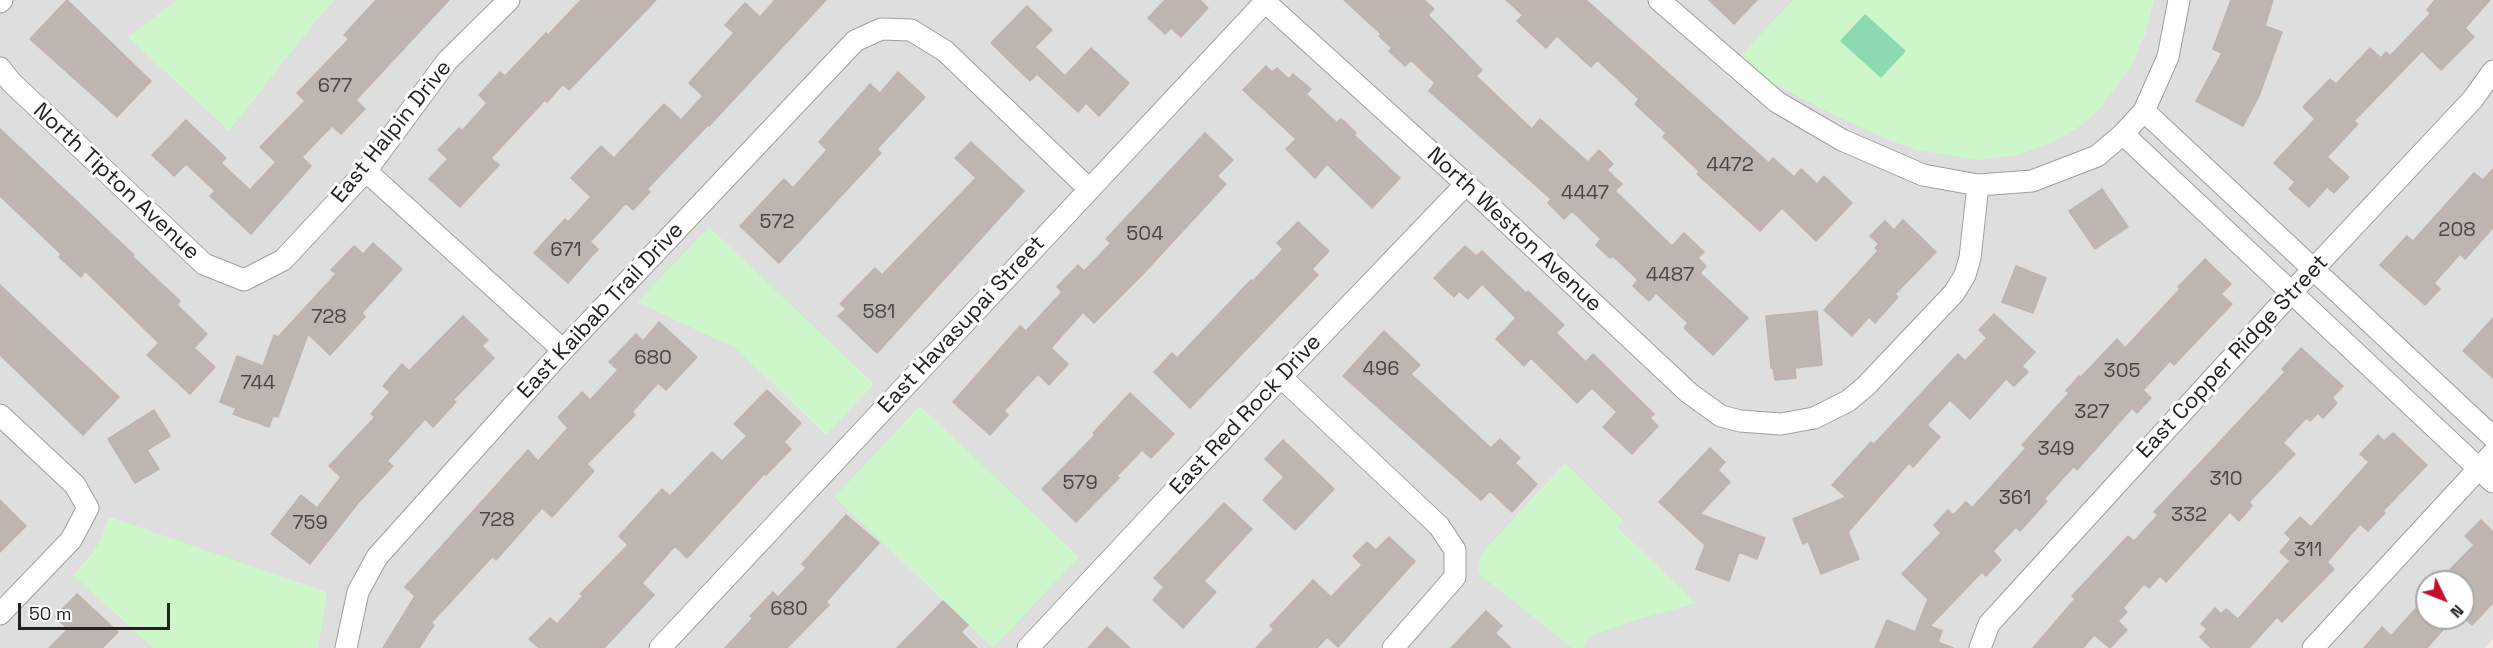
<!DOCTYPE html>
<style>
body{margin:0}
#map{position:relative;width:2493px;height:648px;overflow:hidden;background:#f0ede8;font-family:"Space Grotesk",sans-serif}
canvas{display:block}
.north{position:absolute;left:2415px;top:570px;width:60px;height:60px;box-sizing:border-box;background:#fff;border:2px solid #a6a6a6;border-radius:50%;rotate:133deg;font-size:16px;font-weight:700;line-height:24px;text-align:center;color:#212121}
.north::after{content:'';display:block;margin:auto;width:21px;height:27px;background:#c30f2a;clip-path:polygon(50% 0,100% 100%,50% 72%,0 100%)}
.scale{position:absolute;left:18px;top:603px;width:152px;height:27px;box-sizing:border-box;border:3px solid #212121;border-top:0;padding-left:8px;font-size:18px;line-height:21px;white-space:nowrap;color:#212121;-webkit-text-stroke:4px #fff;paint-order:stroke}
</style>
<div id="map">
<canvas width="2493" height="648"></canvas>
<div class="north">N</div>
<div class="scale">50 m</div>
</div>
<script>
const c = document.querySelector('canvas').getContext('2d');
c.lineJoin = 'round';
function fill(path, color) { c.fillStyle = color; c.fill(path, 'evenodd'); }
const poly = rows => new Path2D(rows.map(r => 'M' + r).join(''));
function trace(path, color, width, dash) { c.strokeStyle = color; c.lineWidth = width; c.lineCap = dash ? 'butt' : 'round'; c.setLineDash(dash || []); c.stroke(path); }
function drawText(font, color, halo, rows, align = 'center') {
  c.font = font + ' "Space Grotesk",sans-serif'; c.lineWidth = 6; c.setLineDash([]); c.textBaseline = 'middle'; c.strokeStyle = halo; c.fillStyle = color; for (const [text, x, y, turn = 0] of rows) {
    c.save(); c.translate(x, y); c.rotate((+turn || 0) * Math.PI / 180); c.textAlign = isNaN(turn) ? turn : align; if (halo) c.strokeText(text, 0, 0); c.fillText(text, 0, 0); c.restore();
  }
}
fill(poly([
 [0,0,2493,0,2493,639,2485,648,0,648],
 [2427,582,2463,582,2463,618,2427,618]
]), '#dfdede');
fill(poly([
 [177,0,335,0,315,22,229,131,128,37],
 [1793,0,2154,0,2146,32,2132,65,2102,106,2085,123,2053,142,2018,155,1977,160,1917,150,1886,139,1822,109,1757,74,1740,56],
 [709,227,874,384,826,435,735,348,637,302],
 [920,406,1079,557,993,648,834,497],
 [1565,463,1623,520,1617,527,1696,603,1628,622,1589,637,1584,648,1572,648,1478,573,1481,554],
 [109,517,327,592,318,648,153,648,73,575,95,550,102,537]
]), '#cdf6ca');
fill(poly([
 [1865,14,1906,51,1881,78,1840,41]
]), '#8dd9b0');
const building = poly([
 [67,0,151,81,117,117,30,39,67,0],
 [376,0,449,0,356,100,365,109,341,134,332,126,302,157,311,166,251,234,210,196,215,191,186,164,174,176,152,155,186,120,226,158,221,163,250,190,276,162,260,147,305,101,297,93,349,39,344,35,376,0],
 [581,0,656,0,569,90,563,84,547,102,545,100,491,158,499,165,460,207,429,179,448,159,438,150,459,128,462,131,487,103,479,95,500,72,505,76,546,33,548,35,581,0],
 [775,0,826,0,709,126,708,125,647,189,650,192,633,210,626,203,590,242,598,249,568,283,534,253,565,219,568,222,591,197,571,178,601,146,614,158,664,104,681,120,703,96,689,83,734,33,725,25,745,3,760,17,775,0],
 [1165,0,1200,0,1208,8,1181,37,1171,28,1165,34,1148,18,1165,0],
 [1344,0,1424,0,1434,9,1428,15,1482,70,1476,76,1532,129,1540,119,1588,162,1599,150,1613,164,1607,170,1622,184,1615,191,1672,246,1684,233,1704,252,1698,258,1706,266,1700,273,1748,318,1713,355,1684,328,1688,323,1656,293,1649,301,1633,286,1638,280,1613,256,1610,258,1596,245,1601,239,1572,211,1564,219,1548,203,1551,199,1429,91,1435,83,1411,60,1405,66,1389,51,1392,48,1379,36,1381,34,1344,0],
 [1506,0,1586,0,1769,163,1773,158,1794,177,1801,169,1817,184,1824,176,1852,203,1816,241,1782,208,1760,231,1697,174,1699,171,1663,137,1666,133,1635,104,1639,99,1597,60,1591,67,1557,36,1546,48,1517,21,1523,15,1506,0],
 [1709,0,1757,0,1734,24,1709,0],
 [2231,0,2273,0,2265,26,2282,32,2259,96,2243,126,2196,101,2222,53,2213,49,2231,0],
 [2435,0,2490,0,2465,28,2474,37,2441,70,2422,51,2354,121,2358,124,2327,157,2349,177,2334,193,2327,187,2309,207,2289,189,2295,182,2274,163,2315,119,2303,107,2330,79,2336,84,2370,48,2381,58,2386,52,2390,56,2431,13,2427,10,2435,0],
 [1027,6,1052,30,1035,47,1065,76,1091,48,1129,83,1099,116,1086,103,1078,112,1037,74,1030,81,991,43,1027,6],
 [1266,66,1272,72,1277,68,1289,79,1293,74,1311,89,1306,94,1337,123,1340,119,1345,122,1356,133,1354,135,1400,178,1372,208,1327,164,1315,178,1286,149,1296,139,1243,90,1266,66],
 [898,72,925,97,877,149,881,153,779,263,740,226,784,179,793,188,827,150,819,142,870,84,880,93,898,72],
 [0,129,134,255,133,257,180,301,177,305,207,334,194,348,215,367,190,394,147,355,159,343,85,271,81,277,59,257,61,254,0,196,0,129],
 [1205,133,1233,160,1217,176,1226,184,1143,274,1094,323,1083,312,1051,348,1068,364,1049,385,1038,374,1004,411,1008,415,990,435,953,402,1020,326,1026,331,1062,292,1057,287,1078,265,1084,271,1111,243,1106,239,1205,133],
 [971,142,1024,191,877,353,838,316,846,309,840,304,875,268,882,275,976,178,955,158,971,142],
 [2493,169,2493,228,2465,259,2460,254,2434,283,2440,289,2425,305,2380,265,2407,236,2413,241,2474,173,2483,180,2493,169],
 [2102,189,2128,227,2095,249,2069,211,2102,189],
 [1903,220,1936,252,1895,294,1898,297,1875,323,1869,317,1852,336,1824,310,1878,251,1875,248,1879,244,1870,236,1885,221,1894,230,1903,220],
 [1298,222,1329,251,1312,269,1318,275,1190,408,1154,372,1172,353,1177,358,1251,280,1253,281,1283,249,1277,243,1298,222],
 [373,243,402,269,362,313,365,317,330,355,308,334,278,417,273,416,269,427,233,414,236,408,220,402,237,356,263,366,274,335,278,337,336,274,331,270,354,246,363,254,373,243],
 [1465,246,1476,256,1482,251,1526,293,1528,291,1564,325,1556,333,1586,362,1593,354,1654,414,1650,418,1658,426,1632,454,1603,427,1617,412,1592,388,1577,403,1531,358,1524,366,1496,339,1516,318,1482,284,1468,299,1459,291,1454,297,1434,278,1465,246],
 [2205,259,2231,284,2221,294,2232,304,2174,365,2170,361,2143,390,2151,398,2137,413,2132,408,2077,470,2074,466,2044,499,2047,501,2020,531,2016,527,1993,551,2001,560,1986,576,1982,572,1930,626,1942,631,1938,642,1953,648,1875,648,1887,620,1915,632,1928,599,1902,574,1941,533,1934,525,1948,510,1953,515,1966,502,1972,508,2026,448,2022,445,2069,393,2066,391,2079,376,2081,377,2117,339,2125,348,2180,289,2178,287,2205,259],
 [2016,266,2046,278,2033,313,2002,302,2016,266],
 [0,285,119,397,83,435,0,355,0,285],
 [1817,311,1822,365,1795,368,1796,378,1775,380,1773,368,1771,368,1766,316,1817,311],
 [1994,314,2035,352,2022,366,2028,372,2014,386,2006,379,1970,419,1950,400,1927,425,1940,437,1913,467,1909,463,1848,532,1859,559,1821,574,1808,541,1803,544,1793,519,1846,497,1832,485,1871,442,1874,444,1958,354,1965,361,1987,338,1979,330,1994,314],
 [463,316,488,340,482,346,494,358,453,400,456,402,433,427,425,419,387,461,393,466,358,503,310,564,271,534,301,495,317,508,341,477,329,466,375,417,371,414,390,392,383,386,402,364,409,371,463,316],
 [2493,318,2493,378,2463,351,2493,318],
 [659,322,697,357,666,390,658,383,632,412,635,415,587,464,594,471,552,517,542,508,496,560,492,557,431,623,434,625,419,648,383,648,415,596,405,587,528,450,538,461,568,428,558,417,582,392,590,400,618,370,609,362,636,334,643,341,659,322],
 [1384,331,1420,365,1411,374,1491,448,1500,439,1520,458,1515,463,1537,484,1512,512,1490,491,1481,500,1343,376,1384,331],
 [2301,348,2343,386,2332,398,2337,403,2323,418,2318,413,2310,421,2306,418,2283,443,2295,454,2249,502,2252,506,2239,521,2230,512,2166,582,2160,576,2149,588,2144,584,2123,608,2127,612,2118,621,2127,630,2110,648,2094,635,2083,648,2033,648,2075,599,2072,596,2128,536,2134,541,2158,515,2154,512,2285,372,2282,369,2301,348],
 [767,390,801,423,784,442,791,449,766,475,764,474,687,558,675,546,642,583,654,595,604,648,539,648,529,639,550,618,557,624,583,596,580,594,628,545,619,536,662,489,670,496,712,452,722,461,747,436,734,424,767,390],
 [1130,393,1174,434,1151,458,1142,450,1117,476,1119,478,1076,522,1042,489,1095,435,1093,433,1130,393],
 [154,410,170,436,147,450,159,469,135,483,108,439,154,410],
 [2393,433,2427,465,2383,511,2385,513,2368,531,2360,524,2327,562,2334,569,2282,622,2277,617,2249,648,2211,648,2200,637,2207,629,2201,624,2215,608,2221,614,2226,609,2238,619,2290,561,2280,552,2291,539,2285,533,2300,517,2311,527,2369,462,2360,454,2378,435,2384,441,2393,433],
 [1283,440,1334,489,1295,530,1263,500,1284,477,1265,459,1283,440],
 [1710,448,1725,462,1718,470,1730,482,1700,514,1765,538,1757,559,1739,552,1729,581,1696,569,1705,545,1659,502,1710,448],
 [0,500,26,526,0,552,0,500],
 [1224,503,1252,529,1204,581,1216,592,1183,628,1153,600,1164,587,1154,578,1224,503],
 [846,515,879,543,826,602,829,605,787,648,725,648,753,618,750,616,773,592,778,597,806,568,802,564,846,515],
 [2481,520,2493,532,2493,603,2472,625,2463,617,2463,582,2438,582,2474,545,2465,536,2481,520],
 [1389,537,1415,561,1338,647,1327,637,1317,648,1256,648,1274,629,1270,626,1313,580,1331,597,1362,565,1353,556,1367,542,1376,550,1389,537],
 [77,594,118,632,102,648,49,648,68,629,55,617,77,594],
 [2427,596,2427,618,2453,618,2427,648,2364,648,2382,627,2391,636,2427,596],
 [943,601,968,625,961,632,977,648,897,648,943,601],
 [1486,611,1502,626,1495,633,1511,648,1451,648,1486,611],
 [1107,627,1130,648,1088,648,1107,627]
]);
fill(building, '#beb5b1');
trace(building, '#c1b2ab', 1.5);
const street = poly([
 [1263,0,1466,184,1689,393,1721,416,1740,421,1781,424,1814,418,1848,401,1866,386,1954,293,1965,275,1970,258,1978,185],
 [1659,0,1777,102,1842,140,1923,175,1978,185,2032,181,2097,156,2123,134,2144,111,2168,57,2179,0],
 [0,2,2,0],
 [0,68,11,82,204,264,244,280,283,260,366,171,447,61,509,0],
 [2144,111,2493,437],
 [2123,134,2493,482],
 [366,171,563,350],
 [1281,377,1439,526,1455,550,1455,577,1393,648],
 [0,415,75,485,88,508,71,540,0,614],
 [346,648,358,592,377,557,563,350,855,41,881,29,911,30,945,51,1089,189],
 [660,648,1265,2],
 [1028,648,1281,377,1466,184],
 [1980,648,1989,624,2291,293,2473,99,2493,71],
 [2313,648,2493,453]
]);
trace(street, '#9e9e9e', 23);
trace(street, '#fff', 21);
drawText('20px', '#484645', null, [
 ["677",335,87],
 ["4472",1730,166],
 ["4447",1585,194],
 ["572",777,223],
 ["208",2457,231],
 ["504",1145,235],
 ["671",566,251],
 ["4487",1670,276],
 ["581",879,313],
 ["728",329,318],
 ["680",653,359],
 ["496",1381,370],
 ["305",2122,372],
 ["744",258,384],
 ["327",2092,413],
 ["349",2056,450],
 ["310",2226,480],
 ["579",1080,484],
 ["361",2015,499],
 ["332",2189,516],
 ["728",497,521],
 ["759",310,524],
 ["311",2308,551],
 ["680",789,610]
]);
drawText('22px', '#212121', '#fff', [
 ["East Halpin Drive",392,132,-51],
 ["North Tipton Avenue",116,182,43],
 ["North Weston Avenue",1514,230,43],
 ["East Kaibab Trail Drive",601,311,-47],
 ["East Havasupai Street",962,325,-47],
 ["East Copper Ridge Street",2233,357,-47],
 ["East Red Rock Drive",1246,415,-47]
]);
</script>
